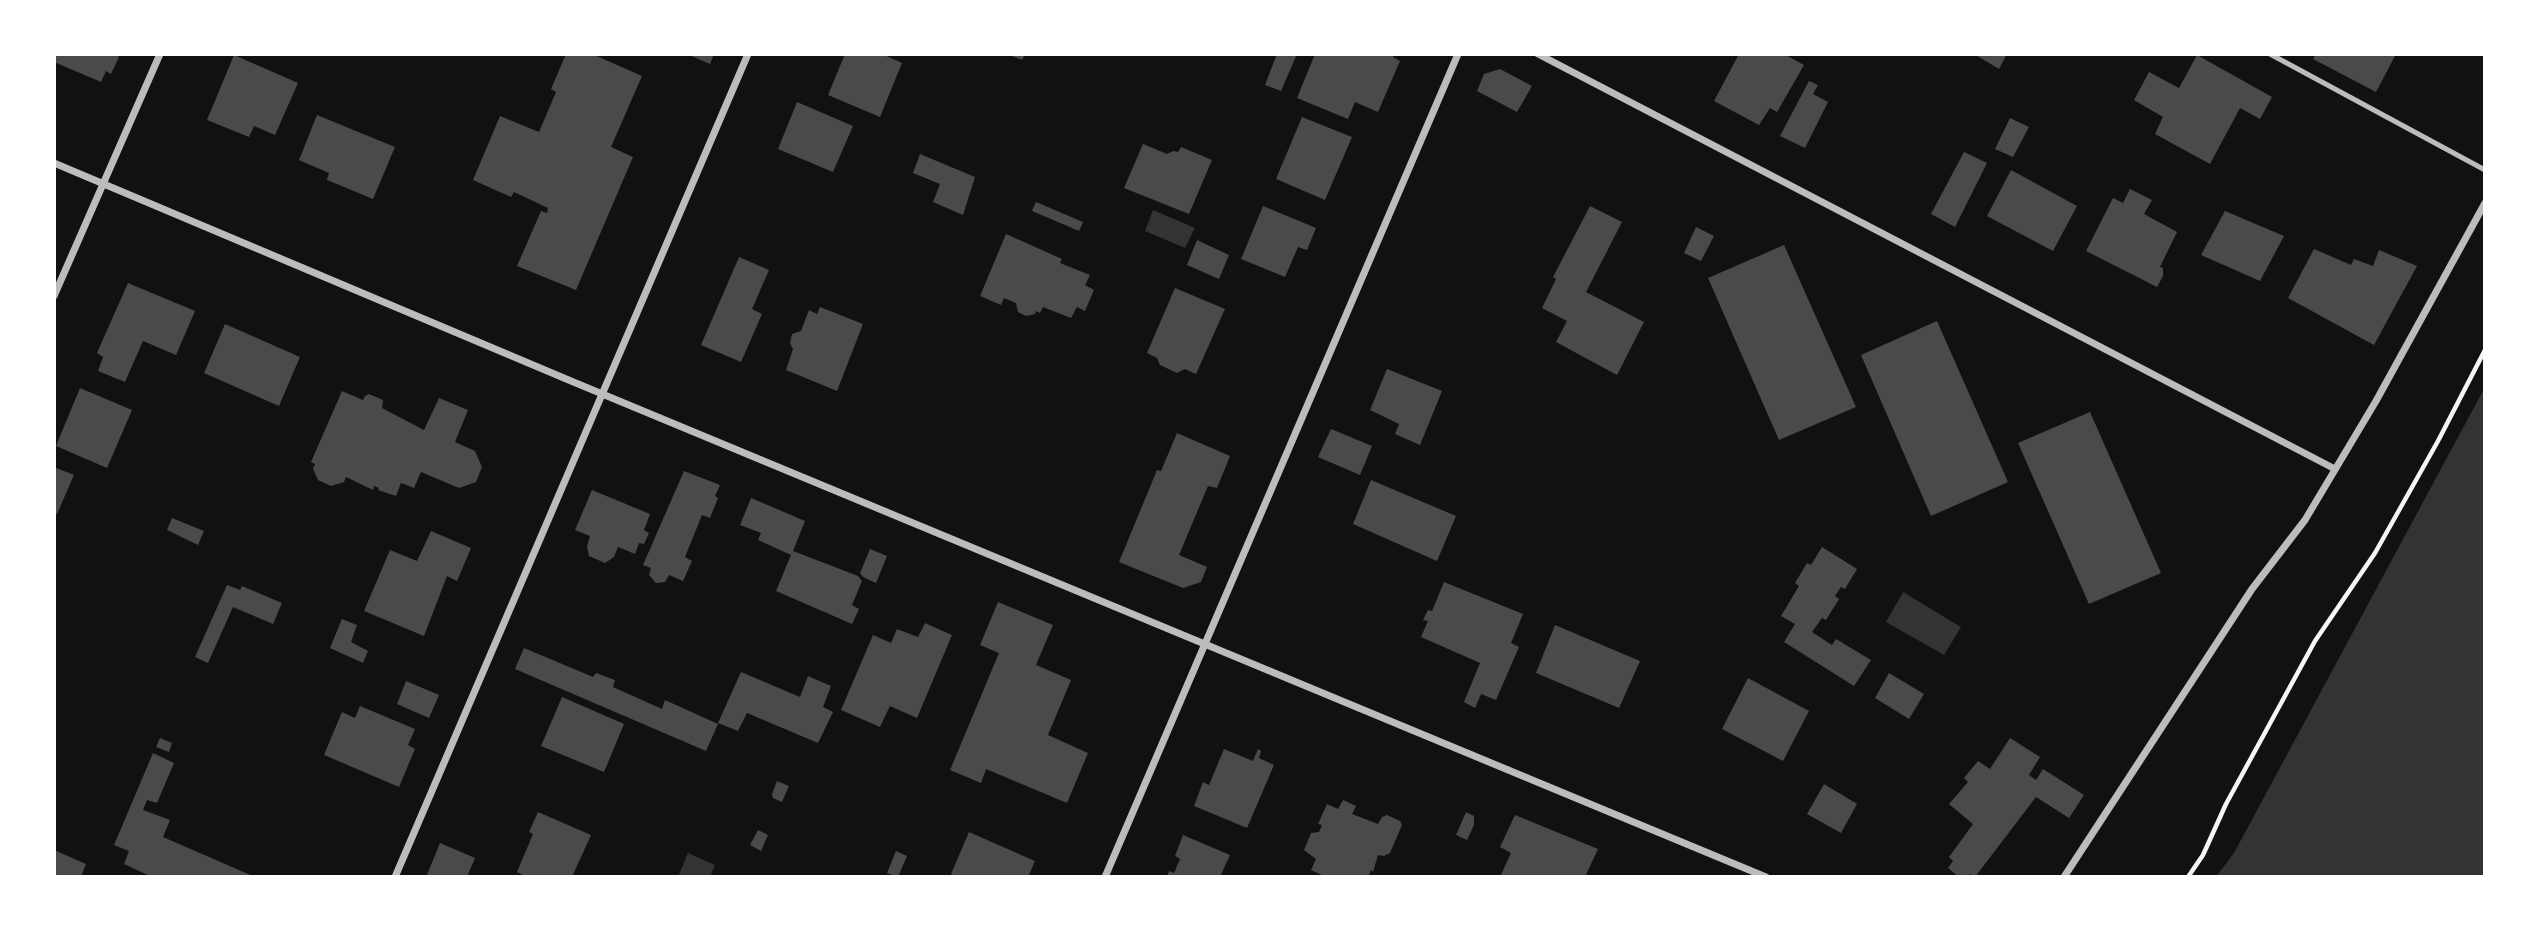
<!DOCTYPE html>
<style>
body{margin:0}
#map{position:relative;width:2539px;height:931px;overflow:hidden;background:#111;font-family:Poppins,sans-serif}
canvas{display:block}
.frame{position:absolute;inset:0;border:56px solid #fff;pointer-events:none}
</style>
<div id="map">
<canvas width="2539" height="931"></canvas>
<div class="frame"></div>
</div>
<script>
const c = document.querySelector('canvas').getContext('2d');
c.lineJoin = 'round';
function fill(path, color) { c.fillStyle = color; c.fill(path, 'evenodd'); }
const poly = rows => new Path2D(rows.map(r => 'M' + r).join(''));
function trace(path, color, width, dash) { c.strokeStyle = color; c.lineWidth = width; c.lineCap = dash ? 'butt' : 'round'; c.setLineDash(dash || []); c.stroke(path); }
fill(poly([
 [1153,210,1195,228,1185,248,1145,231],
 [2485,387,2485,877,2216,877,2234,853],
 [1903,592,1961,627,1944,655,1886,622],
 [688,853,715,865,710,877,678,877]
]), '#333');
fill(poly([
 [54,54,113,54,119,57,111,74,106,71,101,82,54,62],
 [566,54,592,54,642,76,611,147,633,157,576,290,517,266,541,211,547,213,548,208,514,192,511,197,473,180,500,116,539,132,556,92,551,89],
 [687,54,714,54,710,64],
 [845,54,882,54,902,63,880,117,828,95],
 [1007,54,1025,54,1022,60],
 [1277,54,1297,54,1281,91,1265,85],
 [1315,54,1394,54,1393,57,1400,61,1378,112,1355,102,1348,119,1297,98],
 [1739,54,1784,54,1804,65,1777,112,1770,108,1759,125,1714,101],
 [1974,54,2007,54,1999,69],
 [2316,54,2396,54,2376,92,2313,59],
 [234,55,298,83,275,135,254,126,249,137,207,120],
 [2197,55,2272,97,2260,119,2240,108,2210,164,2155,134,2163,117,2134,100,2149,72,2179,88],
 [1500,69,1532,86,1517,112,1477,91,1484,74],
 [1809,81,1818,85,1813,94,1828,102,1805,148,1780,136],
 [797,102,853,126,833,172,778,149],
 [317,115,395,147,373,199,327,180,329,173,299,160],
 [1302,117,1352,137,1325,200,1276,179],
 [2010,118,2029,127,2013,157,1995,149],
 [1143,144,1167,154,1173,151,1178,152,1181,147,1212,160,1189,214,1124,188],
 [1964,152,1987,163,1955,227,1931,214],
 [920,154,975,177,963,215,933,202,940,184,913,173],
 [2011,170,2077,206,2053,251,1987,216],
 [2130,189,2152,200,2144,214,2177,232,2160,267,2163,268,2163,276,2157,287,2086,251,2113,198,2123,203],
 [1036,202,1083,222,1079,231,1032,211],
 [1263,206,1316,228,1307,250,1298,247,1285,277,1241,259],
 [1590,206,1622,222,1586,292,1644,322,1617,375,1556,342,1567,321,1542,308,1556,279,1553,277],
 [2225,211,2284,236,2260,281,2201,255],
 [1696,227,1714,236,1701,261,1684,253],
 [1006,234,1062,259,1060,263,1090,275,1085,285,1094,290,1085,311,1077,307,1071,318,1043,307,1040,313,1036,311,1035,314,1026,316,1018,312,1016,303,1004,298,1001,305,980,296],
 [1197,240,1229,255,1219,279,1187,265],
 [1784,245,1856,407,1779,440,1708,278],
 [2314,249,2351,265,2354,259,2373,266,2379,250,2417,266,2374,345,2288,298],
 [739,257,769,270,752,309,762,314,741,362,701,345],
 [128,283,195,311,176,355,143,341,125,382,98,371,103,357,97,353],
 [1175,288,1225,309,1196,374,1185,369,1177,373,1160,365,1157,358,1147,353],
 [820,307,863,324,837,391,786,370,793,349,790,343,792,334,801,331,809,310,817,314],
 [1937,321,2008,482,1931,516,1861,355],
 [225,324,300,357,279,406,204,373],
 [1387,369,1442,391,1420,445,1395,434,1399,424,1370,410],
 [80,388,132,410,107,468,56,446],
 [342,391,363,400,365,396,369,394,383,400,382,408,424,430,439,398,468,410,455,442,475,451,482,467,476,482,459,488,421,472,414,488,401,483,396,496,378,490,379,488,374,486,373,490,346,477,344,482,331,486,318,480,313,469,315,464,311,462],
 [2090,412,2161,573,2089,604,2018,443],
 [1331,429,1372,446,1360,475,1318,457],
 [1177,433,1230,456,1217,488,1208,486,1179,555,1207,567,1201,582,1183,588,1119,562,1157,470,1161,471],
 [54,467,74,475,57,514,54,513],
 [684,471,720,485,715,496,718,498,710,518,702,515,685,557,692,561,683,581,669,575,665,582,656,583,649,575,651,568,643,565],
 [1371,480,1456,516,1437,561,1353,524],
 [592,490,650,514,644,530,649,533,644,544,639,543,635,554,618,547,614,557,605,563,589,556,587,546,590,536,575,530],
 [751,498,805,521,793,551,858,576,862,581,852,605,859,609,852,624,776,591,791,555,758,540,761,533,740,525],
 [172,518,204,531,198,545,167,530],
 [431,531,471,548,457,581,447,576,424,636,364,611,390,550,417,561],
 [1822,547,1857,569,1845,589,1841,587,1835,596,1839,599,1826,620,1822,618,1812,632,1832,645,1836,639,1871,660,1854,686,1784,642,1795,624,1781,616,1799,586,1795,583,1807,563,1811,565],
 [870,549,887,556,876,583,863,577,860,573],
 [1444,582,1523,614,1511,643,1519,647,1496,700,1481,694,1475,708,1464,702,1480,663,1421,637,1428,621,1423,620,1428,610,1432,611],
 [227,585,240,590,242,586,282,603,273,624,233,607,208,663,195,657],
 [998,602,1053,625,1036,665,1071,680,1048,735,1088,753,1067,803,986,769,981,783,950,770,999,653,980,645],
 [342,619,357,625,351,642,368,651,363,663,330,648],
 [925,623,952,635,917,718,890,706,880,727,841,710,873,635,891,643,897,629,918,637],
 [1555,625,1640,661,1619,708,1536,673],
 [524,648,593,677,596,673,615,680,613,687,662,709,665,700,718,724,706,751,515,669],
 [741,672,800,697,808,676,831,686,823,707,833,712,818,743,747,713,738,731,718,723],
 [1889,673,1924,694,1909,719,1875,698],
 [1748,678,1809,711,1783,761,1722,729],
 [406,681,439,695,429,718,397,704],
 [562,697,624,724,604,772,541,746],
 [360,706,415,729,408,745,415,749,399,787,324,755,342,712,355,718],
 [160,738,172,743,169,752,156,747],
 [2010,738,2040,757,2029,775,2036,780,2043,769,2084,795,2069,818,2036,797,1975,877,1970,874,1968,877,1959,877,1948,868,1953,861,1949,857,1973,824,1949,804,1968,782,1964,778,1978,761,1990,769],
 [1224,749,1253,761,1258,749,1261,751,1259,758,1274,765,1247,828,1194,806,1203,782,1209,785],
 [153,753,174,763,157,803,147,800,143,810,170,820,163,837,255,877,152,877,124,864,129,851,114,845],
 [777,781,789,786,782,802,773,798,772,794],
 [1824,784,1857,804,1841,833,1807,814],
 [1343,800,1356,806,1352,814,1378,824,1382,817,1387,815,1400,821,1402,825,1390,853,1384,856,1378,855,1373,872,1371,870,1368,877,1326,877,1311,870,1316,859,1304,850,1311,833,1319,832,1322,825,1318,824,1327,804,1338,809],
 [538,812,591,835,572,877,527,877,517,872,533,834,529,832],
 [1466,812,1474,816,1474,825,1467,840,1456,835],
 [1515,815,1598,849,1585,877,1500,877,1511,853,1500,847],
 [758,830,768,835,761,851,750,845],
 [969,832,1035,861,1028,877,956,877,951,874],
 [1183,835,1230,855,1220,877,1167,877,1169,871,1174,873,1180,859,1175,856],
 [440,843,475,858,467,877,426,877],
 [54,850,86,864,81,877,54,877],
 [896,851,907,856,898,877,887,873]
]), '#4a4a4a');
trace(poly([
 [2188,877,2203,855,2226,804,2315,641,2375,553,2438,441,2485,350]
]), '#f5f5f5', 4.5);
trace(poly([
 [2270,54,2485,170]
]), '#bcbcbc', 5);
trace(poly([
 [1538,54,2335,469],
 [54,163,571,381,1766,877],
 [54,296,160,54],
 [395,877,748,54],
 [1105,877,1458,54],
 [2064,877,2252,589,2305,520,2376,401,2485,203]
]), '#bcbcbc', 7);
</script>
